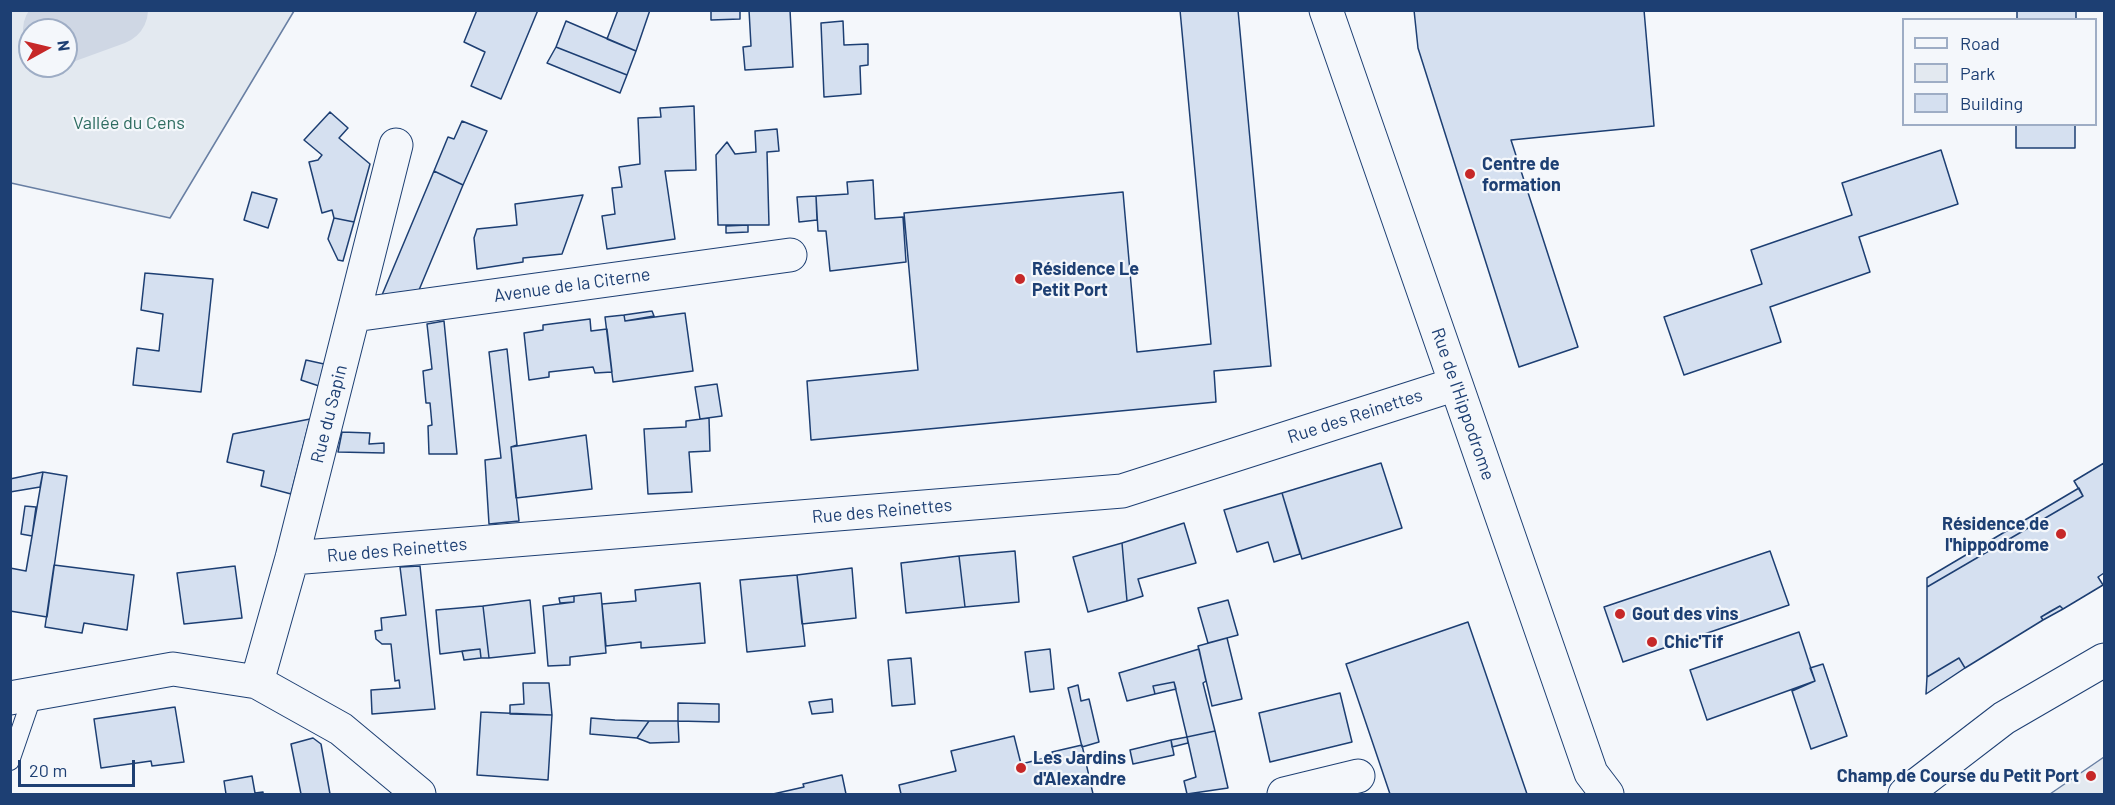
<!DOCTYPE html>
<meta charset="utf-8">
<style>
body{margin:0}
#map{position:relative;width:2115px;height:805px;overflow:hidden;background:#f4f7fb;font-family:Barlow,sans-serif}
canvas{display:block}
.frame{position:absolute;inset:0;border:12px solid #1d3f73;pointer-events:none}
.legend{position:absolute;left:1902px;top:18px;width:195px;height:108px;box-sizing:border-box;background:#f4f7fb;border:2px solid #9eadc5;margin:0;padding:8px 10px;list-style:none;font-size:18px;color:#1d3f73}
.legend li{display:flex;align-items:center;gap:12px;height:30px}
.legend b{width:30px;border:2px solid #9eadc5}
.north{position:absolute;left:18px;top:18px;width:60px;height:60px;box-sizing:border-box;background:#f4f7fb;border:2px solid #9eadc5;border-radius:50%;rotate:82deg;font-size:16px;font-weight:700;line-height:24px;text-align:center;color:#1d3f73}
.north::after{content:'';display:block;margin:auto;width:21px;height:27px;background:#c62828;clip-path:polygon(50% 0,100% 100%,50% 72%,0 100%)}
.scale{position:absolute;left:18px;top:760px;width:117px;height:27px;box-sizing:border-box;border:3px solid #1d3f73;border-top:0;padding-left:8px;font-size:18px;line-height:21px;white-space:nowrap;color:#1d3f73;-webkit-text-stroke:4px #f4f7fb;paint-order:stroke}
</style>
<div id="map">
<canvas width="2115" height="805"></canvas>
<div class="frame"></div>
<ul class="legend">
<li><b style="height:8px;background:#f4f7fb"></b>Road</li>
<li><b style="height:16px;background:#e3e9f0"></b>Park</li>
<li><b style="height:16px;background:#d5e0f0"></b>Building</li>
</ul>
<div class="north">N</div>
<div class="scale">20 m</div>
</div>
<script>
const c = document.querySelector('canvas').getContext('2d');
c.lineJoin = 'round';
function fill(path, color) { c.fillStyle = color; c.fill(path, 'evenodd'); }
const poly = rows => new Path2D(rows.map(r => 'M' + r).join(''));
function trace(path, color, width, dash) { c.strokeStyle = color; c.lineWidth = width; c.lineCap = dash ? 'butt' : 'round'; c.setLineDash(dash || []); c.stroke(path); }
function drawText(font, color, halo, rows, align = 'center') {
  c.font = font + ' Barlow,sans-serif'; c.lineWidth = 4.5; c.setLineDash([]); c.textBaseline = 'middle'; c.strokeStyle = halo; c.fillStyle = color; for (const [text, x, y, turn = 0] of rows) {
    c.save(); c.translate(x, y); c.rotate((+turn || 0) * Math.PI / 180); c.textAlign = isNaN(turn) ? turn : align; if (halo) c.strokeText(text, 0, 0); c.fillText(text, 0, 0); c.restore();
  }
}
const green = poly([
 [11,10,294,10,294,11,170,218,11,183,11,10],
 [30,30,66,30,66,66,30,66,30,30],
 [2104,757,2104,794,2050,794,2104,757]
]);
fill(green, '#e3e9f0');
trace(green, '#687fa3', 1.5);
trace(poly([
 [58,30,113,10]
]), '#cfd7e4', 70);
const building = poly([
 [477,10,538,10,501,99,471,86,485,52,464,42,477,10],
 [618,10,650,10,636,51,607,39,618,10],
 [711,10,740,10,740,19,711,20,711,10],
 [749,10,790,10,793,67,745,70,743,47,751,46,749,10],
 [1180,10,1238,10,1271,366,1214,371,1216,402,811,440,807,381,918,370,904,213,1123,192,1137,352,1211,344,1180,10],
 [1414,10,1644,10,1654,126,1511,140,1578,347,1519,367,1418,48,1414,10],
 [2017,10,2076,10,2076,20,2017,20,2017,10],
 [566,21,636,51,627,75,556,47,566,21],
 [843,21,844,45,868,44,868,65,860,66,861,94,824,97,821,23,843,21],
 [556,47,627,75,620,93,547,63,556,47],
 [694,106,696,170,665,171,675,239,607,249,602,216,615,214,612,188,622,187,619,167,640,164,638,118,661,117,660,108,694,106],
 [330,112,348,128,339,138,370,164,354,222,334,218,332,210,322,213,309,162,318,160,322,155,304,140,330,112],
 [462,121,487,131,463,185,434,171,448,137,454,139,462,121],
 [2016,124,2075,124,2075,148,2016,148,2016,124],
 [777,129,779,151,767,152,769,225,718,225,716,155,727,142,735,154,756,152,755,131,777,129],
 [1941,150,1958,204,1859,237,1870,272,1770,307,1781,342,1684,375,1664,317,1762,284,1751,250,1852,215,1842,183,1941,150],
 [434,171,463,185,419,290,382,295,434,171],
 [873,180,875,219,903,217,906,262,830,271,826,231,818,231,816,196,848,194,847,182,873,180],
 [252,192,277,199,268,228,244,220,252,192],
 [583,195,562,254,523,258,523,262,477,269,474,238,477,229,517,225,515,204,583,195],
 [816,196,817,220,799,222,797,197,816,196],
 [334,218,354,222,343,261,338,260,328,239,334,218],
 [748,225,748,232,726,233,726,226,748,225],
 [145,273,213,279,201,392,133,385,137,348,159,351,163,314,141,310,145,273],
 [652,311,654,316,625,321,624,315,652,311],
 [685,313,693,371,613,382,605,317,624,315,625,321,685,313],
 [590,319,591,331,607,329,612,372,595,373,593,367,549,372,549,377,529,380,524,333,543,330,543,325,590,319],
 [444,321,457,454,429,454,428,426,432,425,430,403,426,403,423,371,432,369,427,324,444,321],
 [507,349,517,445,511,447,519,521,489,524,485,460,501,458,489,352,507,349],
 [306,360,324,364,319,386,301,380,306,360],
 [717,384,722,416,700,419,695,387,717,384],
 [709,418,710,451,689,452,692,492,648,494,644,429,686,427,686,421,709,418],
 [310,419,291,494,261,486,264,471,227,462,233,434,310,419],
 [342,432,370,433,369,444,384,443,384,453,338,452,342,432],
 [586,435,592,489,516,498,511,447,586,435],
 [1381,463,1402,528,1302,559,1282,493,1381,463],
 [2104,463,2104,573,2098,577,2103,585,2063,609,2060,606,2051,611,2041,617,2043,620,1965,668,1959,658,1927,677,1927,587,2083,496,2074,481,2104,463],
 [43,472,40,487,10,492,10,479,43,472],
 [43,472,67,476,47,617,10,611,10,568,26,571,43,472],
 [2079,488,2083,496,1927,587,1927,578,2079,488],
 [1282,493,1300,554,1274,562,1268,542,1237,552,1224,510,1282,493],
 [25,506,36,507,32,536,21,534,25,506],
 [1184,523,1196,563,1138,579,1143,596,1127,601,1122,543,1184,523],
 [1122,543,1127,601,1088,612,1073,557,1122,543],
 [1015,551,1019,602,965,607,959,556,1015,551],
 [1770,551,1789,605,1623,662,1604,607,1770,551],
 [959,556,965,607,906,613,901,563,959,556],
 [54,565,134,575,127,630,84,623,82,633,45,627,54,565],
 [235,566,242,618,184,624,177,573,235,566],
 [420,566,435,709,372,714,371,690,400,688,399,680,395,681,391,644,382,644,376,639,375,631,382,630,381,618,406,615,400,567,420,566],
 [852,568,856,618,802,624,797,575,852,568],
 [797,575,805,646,747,652,740,580,797,575],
 [700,583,705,643,641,648,641,642,606,646,602,604,636,601,635,590,700,583],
 [601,593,606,653,570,657,570,665,548,666,543,606,574,602,574,596,601,593],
 [574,596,574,602,560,603,559,598,574,596],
 [530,600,535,653,489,658,483,606,530,600],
 [1228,600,1238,635,1208,643,1198,608,1228,600],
 [483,606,489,658,481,658,480,649,440,654,436,610,483,606],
 [2060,606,2063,609,2043,620,2041,617,2060,606],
 [1468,622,1527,794,1390,794,1346,664,1468,622],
 [1799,632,1815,681,1707,720,1690,670,1799,632],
 [1227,638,1242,699,1212,706,1198,646,1227,638],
 [480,649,481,658,464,660,462,651,480,649],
 [1050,649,1054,689,1030,692,1025,652,1050,649],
 [1199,649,1206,681,1203,683,1215,731,1187,737,1174,682,1153,686,1155,694,1127,701,1119,673,1199,649],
 [911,658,915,704,892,706,888,660,911,658],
 [1959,658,1965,668,1926,694,1927,677,1959,658],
 [1823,664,1847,736,1811,749,1792,691,1815,681,1810,668,1823,664],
 [1174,682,1176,689,1155,694,1153,686,1174,682],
 [523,683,549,683,552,715,510,714,510,705,524,704,523,683],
 [1078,685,1081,701,1089,699,1099,742,1082,747,1068,688,1078,685],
 [1340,693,1352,742,1270,762,1259,713,1340,693],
 [832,699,833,712,812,714,809,702,832,699],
 [678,703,719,704,719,722,678,721,678,703],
 [175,707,184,762,152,766,151,761,101,768,94,719,175,707],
 [481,712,552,715,548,780,477,775,481,712],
 [591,718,615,720,649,721,637,738,590,734,591,718],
 [649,721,678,721,679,742,650,743,637,738,649,721],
 [1215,731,1228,788,1187,794,1184,781,1196,777,1187,737,1215,731],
 [1014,736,1021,764,1054,756,1052,752,1082,745,1093,794,901,794,899,785,956,771,951,751,1014,736],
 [1187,737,1188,743,1172,747,1171,740,1187,737],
 [313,738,321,744,330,794,301,794,291,744,313,738],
 [1171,740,1174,755,1133,764,1130,750,1171,740],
 [842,775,846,794,773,794,804,787,803,784,842,775],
 [252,776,255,793,263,792,263,794,226,794,224,781,252,776]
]);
fill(building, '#d5e0f0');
trace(building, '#1d3f73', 1.5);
const service = poly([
 [10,761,33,694]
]);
const minor = poly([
 [1326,10,1591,773,1607,794],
 [354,315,790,255],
 [292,558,1122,491,1456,384],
 [257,682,292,558,396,145],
 [10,698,173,669,257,682,341,729,419,794],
 [1284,794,1358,776]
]);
const tertiary = poly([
 [1905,794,2004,718,2104,660]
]);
trace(service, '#1d3f73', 20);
trace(minor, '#1d3f73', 35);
trace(tertiary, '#1d3f73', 35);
trace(service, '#f4f7fb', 18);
trace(minor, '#f4f7fb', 33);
trace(tertiary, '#f4f7fb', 33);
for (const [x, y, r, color] of [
 [1470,174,6,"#c62828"],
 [1020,279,6,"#c62828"],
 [2061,534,6,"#c62828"],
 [1620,614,6,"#c62828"],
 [1652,642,6,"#c62828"],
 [1021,768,6,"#c62828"],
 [2091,776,6,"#c62828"]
]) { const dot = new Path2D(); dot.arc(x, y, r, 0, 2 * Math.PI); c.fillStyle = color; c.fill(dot); trace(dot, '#f4f7fb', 2); }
drawText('18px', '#2c6c60', '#f4f7fb', [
 ["Vallée du Cens",129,123]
]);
drawText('bold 18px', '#1d3f73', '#f4f7fb', [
 ["Centre de",1482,164],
 ["formation",1482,185],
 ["Résidence Le",1032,269],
 ["Petit Port",1032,290],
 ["Résidence de",2049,524,"right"],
 ["l'hippodrome",2049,545,"right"],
 ["Gout des vins",1632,614],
 ["Chic'Tif",1664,642],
 ["Les Jardins",1033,758],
 ["d'Alexandre",1033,779],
 ["Champ de Course du Petit Port",2079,776,"right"]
], 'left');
drawText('18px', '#1d3f73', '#f4f7fb', [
 ["Avenue de la Citerne",572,285,-8],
 ["Rue de l'Hippodrome",1463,404,71],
 ["Rue du Sapin",329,414,-76],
 ["Rue des Reinettes",1355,416,-18],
 ["Rue des Reinettes",882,511,-5],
 ["Rue des Reinettes",397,550,-5]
]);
</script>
